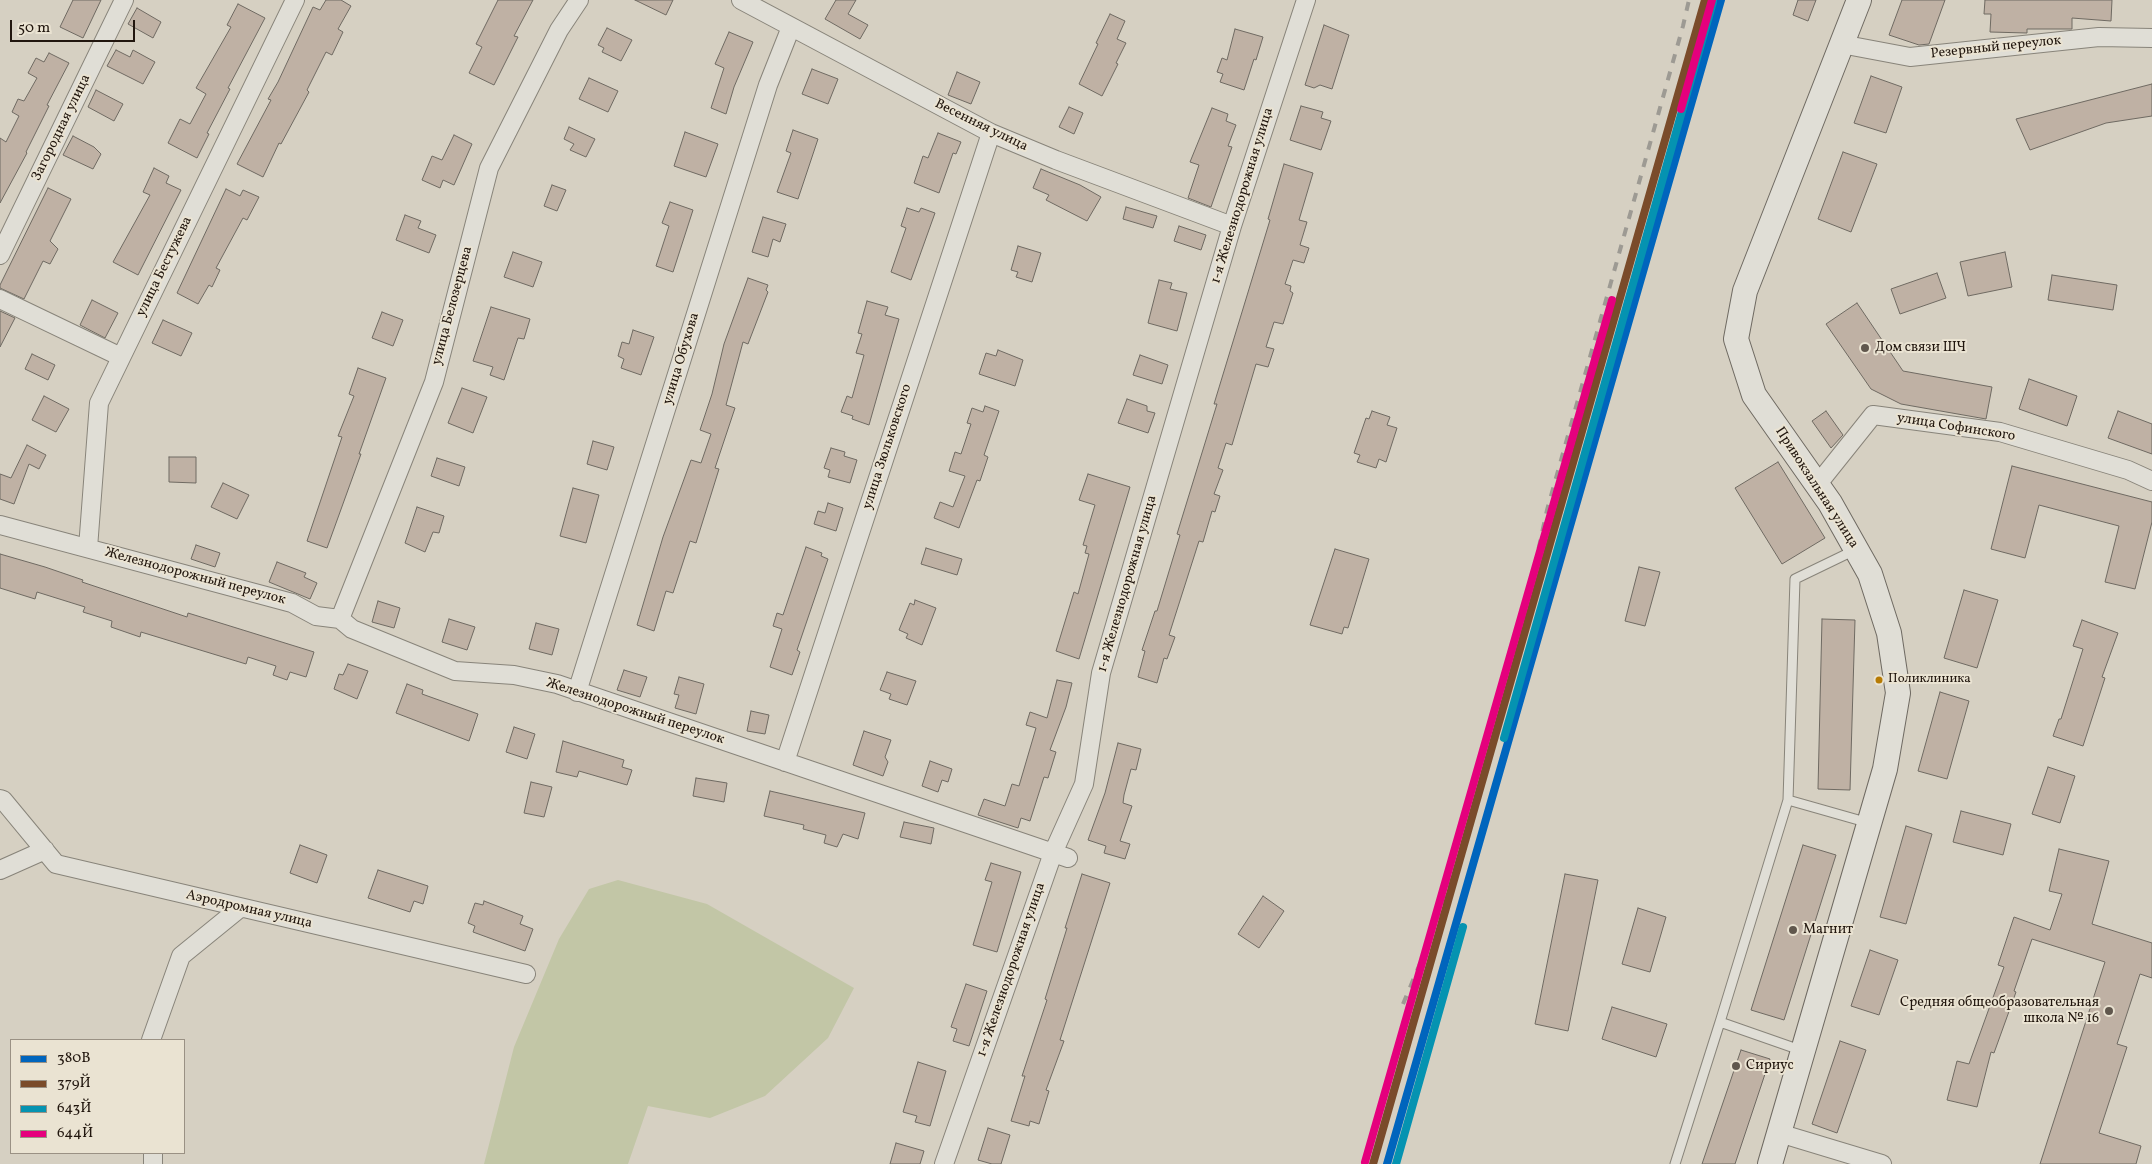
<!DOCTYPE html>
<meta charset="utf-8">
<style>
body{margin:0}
#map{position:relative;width:2152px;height:1164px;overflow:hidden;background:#d6d0c2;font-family:Vollkorn,serif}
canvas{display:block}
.legend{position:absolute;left:10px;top:1039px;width:175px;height:115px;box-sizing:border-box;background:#eae3d2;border:1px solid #9a9184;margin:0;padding:6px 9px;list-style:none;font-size:15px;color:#21160e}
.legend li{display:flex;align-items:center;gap:10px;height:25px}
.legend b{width:25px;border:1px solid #9a9184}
.scale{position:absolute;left:10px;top:20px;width:125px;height:22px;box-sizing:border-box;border:2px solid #21160e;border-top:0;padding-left:6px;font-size:15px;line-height:18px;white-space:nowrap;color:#21160e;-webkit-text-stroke:4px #eae3d2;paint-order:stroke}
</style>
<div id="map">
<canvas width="2152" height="1164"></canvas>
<ul class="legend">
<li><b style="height:6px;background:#0065bd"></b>380В</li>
<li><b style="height:6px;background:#7a4b2a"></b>379Й</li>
<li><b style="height:6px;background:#0593b1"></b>643Й</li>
<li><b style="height:6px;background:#e5007d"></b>644Й</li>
</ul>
<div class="scale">50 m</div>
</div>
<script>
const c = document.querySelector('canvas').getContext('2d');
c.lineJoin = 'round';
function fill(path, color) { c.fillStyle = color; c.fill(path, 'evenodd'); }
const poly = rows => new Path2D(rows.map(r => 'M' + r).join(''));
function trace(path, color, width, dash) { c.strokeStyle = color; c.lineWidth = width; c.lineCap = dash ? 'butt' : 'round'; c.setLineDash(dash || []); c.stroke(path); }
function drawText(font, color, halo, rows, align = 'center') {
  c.font = font + ' Vollkorn,serif'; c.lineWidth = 4; c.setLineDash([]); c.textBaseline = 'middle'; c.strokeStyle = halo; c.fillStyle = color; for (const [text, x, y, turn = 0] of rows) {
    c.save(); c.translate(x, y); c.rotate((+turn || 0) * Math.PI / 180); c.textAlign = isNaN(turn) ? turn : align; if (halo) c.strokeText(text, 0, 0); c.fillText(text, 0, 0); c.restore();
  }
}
fill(poly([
 [618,880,707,904,854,988,828,1038,765,1096,710,1118,648,1106,628,1164,484,1164,514,1047,559,939,589,889]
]), '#c2c6a6');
const building = poly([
 [73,0,101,0,83,38,60,27,73,0],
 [326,0,341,0,351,6,338,29,343,32,332,55,326,52,307,90,309,92,281,144,279,143,263,177,237,164,271,100,268,99,278,82,313,7,320,10,326,0],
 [498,0,533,0,514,36,518,37,494,85,469,73,482,47,476,44,498,0],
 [635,0,673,0,666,15,635,0],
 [836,0,856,0,848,14,868,25,860,39,825,19,836,0],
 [1798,0,1816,0,1808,21,1793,15,1798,0],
 [1902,0,1945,0,1929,44,1919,45,1889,35,1902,0],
 [1985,0,2112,0,2111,21,2072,18,2072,29,2027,29,2027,33,1990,32,1991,14,1984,14,1985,0],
 [238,4,265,18,228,88,230,89,207,133,209,134,197,158,168,143,180,119,190,124,206,94,196,88,231,27,227,25,238,4],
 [137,8,161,22,153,38,128,24,137,8],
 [1110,14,1125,21,1117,39,1126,43,1116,63,1118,64,1102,96,1079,84,1098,44,1096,43,1110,14],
 [1324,25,1349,35,1332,89,1320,85,1314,88,1305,85,1324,25],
 [607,28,632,40,621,61,602,52,604,48,598,45,607,28],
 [1235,29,1263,37,1256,60,1254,59,1244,90,1220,82,1223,74,1217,72,1222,58,1227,60,1235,29],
 [729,32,753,42,734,87,726,114,711,108,724,68,715,64,729,32],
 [116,50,130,57,133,50,155,62,143,84,107,66,116,50],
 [49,53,69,63,47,105,49,106,26,152,27,153,0,203,0,138,6,142,19,116,12,112,18,99,24,101,37,78,28,73,36,58,44,62,49,53],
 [812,69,838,79,828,104,802,94,812,69],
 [957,72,980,82,971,104,948,95,957,72],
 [1871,76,1902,87,1886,133,1854,123,1871,76],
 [589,78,618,91,608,112,579,99,589,78],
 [2152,84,2152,116,2106,123,2030,150,2016,119,2152,84],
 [96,90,123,104,114,121,88,107,96,90],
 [1301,106,1323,112,1321,118,1331,121,1321,150,1290,140,1301,106],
 [1069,107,1083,113,1074,134,1059,127,1069,107],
 [1212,108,1228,114,1226,121,1236,125,1228,146,1232,147,1211,207,1188,198,1199,165,1190,162,1212,108],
 [569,127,595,139,586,157,570,150,574,144,564,139,569,127],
 [793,130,818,139,798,199,777,192,791,153,786,151,793,130],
 [685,132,718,144,706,177,674,166,685,132],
 [938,133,961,142,956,154,953,153,939,193,914,183,923,156,928,158,938,133],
 [454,135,472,144,454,185,443,180,440,188,422,180,432,156,442,160,454,135],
 [73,136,94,147,101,154,93,169,63,155,73,136],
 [1843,152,1877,164,1851,232,1818,219,1843,152],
 [1284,164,1313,173,1299,220,1307,222,1300,245,1309,248,1304,263,1293,260,1285,284,1291,286,1290,291,1293,293,1283,324,1274,322,1266,347,1274,349,1268,367,1256,364,1232,445,1226,443,1218,468,1223,470,1214,494,1220,496,1215,512,1212,511,1203,542,1199,541,1169,635,1175,637,1167,659,1164,658,1157,683,1138,677,1145,651,1142,650,1155,611,1157,611,1180,535,1177,534,1217,404,1214,404,1270,220,1268,219,1284,164],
 [154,168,169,176,166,183,181,190,138,275,113,262,150,195,143,192,154,168],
 [1041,169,1080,185,1101,197,1087,221,1046,200,1049,195,1033,188,1041,169],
 [552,185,566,190,557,211,544,206,552,185],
 [48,188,71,199,50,241,58,249,50,264,43,261,24,299,0,288,0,285,48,188],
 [226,189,240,196,243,190,259,197,247,220,243,218,216,268,220,270,212,287,209,285,198,304,177,293,226,189],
 [670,202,693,210,673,272,656,266,669,226,662,223,670,202],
 [1126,207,1157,216,1153,228,1123,219,1126,207],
 [907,208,919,212,921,208,935,213,911,280,891,272,906,228,901,226,907,208],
 [405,215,421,221,418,228,436,235,429,253,396,240,405,215],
 [763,217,786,224,780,242,773,239,768,257,752,252,763,217],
 [1179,226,1206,235,1201,250,1174,241,1179,226],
 [1018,246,1041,253,1032,282,1016,277,1018,272,1011,270,1018,246],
 [513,252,542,262,533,287,504,277,513,252],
 [2005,252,2012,287,1968,296,1960,262,2005,252],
 [1937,273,1946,298,1900,314,1891,289,1937,273],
 [2052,275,2117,285,2113,310,2048,300,2052,275],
 [748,278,768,285,766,290,768,292,748,344,743,342,726,405,735,408,715,468,719,469,696,543,690,541,673,593,666,591,654,631,637,625,663,537,691,460,701,463,711,434,700,430,712,394,724,344,748,278],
 [1159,280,1172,283,1170,289,1187,293,1177,331,1148,323,1159,280],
 [92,300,118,313,105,338,80,325,92,300],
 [867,301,888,307,885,315,899,319,869,425,852,419,853,416,841,412,847,396,852,398,864,355,856,353,862,334,858,333,867,301],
 [1857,303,1903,371,1992,387,1986,419,1901,404,1871,389,1826,324,1857,303],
 [491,307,530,319,524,339,518,338,504,380,490,375,493,367,473,361,491,307],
 [0,311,15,318,0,347,0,311],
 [382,312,403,320,393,346,372,338,382,312],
 [163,320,192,333,181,356,152,343,163,320],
 [633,330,654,337,641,375,621,368,624,359,618,356,622,342,629,344,633,330],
 [998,350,1023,360,1015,386,979,374,986,353,996,356,998,350],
 [32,354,55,365,48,380,25,369,32,354],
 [1140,355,1168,365,1162,384,1133,375,1140,355],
 [358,368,386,378,359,454,361,454,327,548,307,541,342,437,338,436,354,396,349,394,358,368],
 [2029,379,2077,396,2067,426,2019,409,2029,379],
 [462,388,487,397,473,433,448,423,462,388],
 [44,396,69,409,56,432,32,420,44,396],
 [1127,399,1147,406,1147,411,1155,413,1148,433,1118,423,1127,399],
 [985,406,999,411,984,455,988,457,980,481,977,480,959,528,934,518,940,502,953,507,965,476,949,471,955,452,961,454,971,424,967,423,972,408,983,412,985,406],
 [1372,411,1390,417,1387,425,1397,428,1386,462,1379,459,1376,468,1357,462,1360,455,1354,453,1366,418,1369,419,1372,411],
 [1826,411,1843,435,1831,448,1812,421,1826,411],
 [2118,411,2152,424,2152,454,2108,438,2118,411],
 [593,441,614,447,607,470,587,464,593,441],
 [27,445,46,455,39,469,29,464,14,504,0,499,0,474,11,478,27,445],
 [831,448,845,452,844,456,857,460,850,483,828,477,830,470,824,468,831,448],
 [169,457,196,457,196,483,169,482,169,457],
 [437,458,465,467,459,486,431,476,437,458],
 [1778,462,1825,538,1782,564,1735,488,1778,462],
 [2012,466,2152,502,2152,522,2135,589,2105,582,2119,526,2039,505,2025,558,1991,549,2012,466],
 [1088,474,1130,487,1079,659,1056,651,1074,592,1078,594,1089,554,1085,553,1087,546,1083,545,1095,505,1079,500,1088,474],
 [223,483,249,495,237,519,211,507,223,483],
 [573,488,599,495,586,543,560,536,573,488],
 [828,503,843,508,836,531,814,524,818,511,825,513,828,503],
 [417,507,444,516,439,533,433,532,425,552,405,543,417,507],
 [196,545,220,553,215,567,191,559,196,545],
 [806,547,822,553,821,556,828,559,797,650,800,652,792,675,770,667,782,629,773,626,777,613,783,615,806,547],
 [926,548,962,559,957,575,921,564,926,548],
 [1335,549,1369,559,1348,628,1344,627,1342,634,1310,625,1335,549],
 [0,554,45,567,83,580,82,582,187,617,188,613,314,652,306,677,290,672,287,680,273,675,276,666,248,657,246,664,141,632,140,637,111,627,112,621,83,612,85,607,37,592,35,599,0,588,0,554],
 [277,562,306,573,304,577,317,583,310,599,269,582,277,562],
 [1639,567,1660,572,1645,626,1625,621,1639,567],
 [1964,590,1998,600,1977,668,1944,658,1964,590],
 [915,600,936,608,922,645,906,638,908,634,899,630,910,603,914,605,915,600],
 [378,601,400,608,394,628,372,622,378,601],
 [449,619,475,627,467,650,442,642,449,619],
 [1822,619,1855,620,1850,790,1818,789,1822,619],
 [2082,620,2118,633,2102,677,2105,678,2083,746,2053,736,2059,719,2061,719,2083,649,2073,646,2082,620],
 [536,623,559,629,552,655,529,649,536,623],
 [348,664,368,671,357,699,334,689,339,674,343,675,348,664],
 [624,670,647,677,640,697,617,690,624,670],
 [887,672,916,681,907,705,889,699,891,694,880,690,887,672],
 [679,677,704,684,696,714,675,708,679,695,674,694,679,677],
 [1057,680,1072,683,1066,707,1050,750,1056,752,1048,778,1044,777,1030,821,1021,818,1018,828,978,815,984,799,1005,806,1012,784,1019,786,1036,728,1026,725,1030,712,1047,718,1057,680],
 [407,684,423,690,422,694,478,714,469,741,396,713,407,684],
 [1940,692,1969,701,1947,779,1918,771,1940,692],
 [751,711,769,715,765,734,747,731,751,711],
 [514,727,535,734,527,759,506,752,514,727],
 [864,731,891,740,885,757,888,762,883,776,853,765,864,731],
 [563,741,624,760,622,767,632,770,627,785,579,771,577,777,556,772,563,741],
 [1118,743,1141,749,1136,770,1131,769,1124,795,1123,803,1132,806,1120,841,1130,844,1125,859,1104,853,1106,846,1088,840,1105,793,1118,743],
 [930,761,952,769,948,782,942,780,938,792,922,786,930,761],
 [2048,767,2075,776,2060,823,2032,814,2048,767],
 [696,778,727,783,724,802,693,796,696,778],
 [531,782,552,787,544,817,524,813,531,782],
 [770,791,865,813,858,839,843,834,837,847,824,843,826,835,803,829,804,825,764,816,770,791],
 [1961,811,2011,824,2003,855,1953,842,1961,811],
 [904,822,934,828,931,844,900,837,904,822],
 [1906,826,1932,834,1906,924,1880,917,1906,826],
 [300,845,327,855,317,883,290,873,300,845],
 [1803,845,1836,855,1784,1020,1751,1010,1803,845],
 [2059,849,2109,861,2092,924,2152,943,2152,978,2140,974,2117,1044,2127,1047,2099,1133,2141,1146,2136,1164,2040,1164,2105,962,2032,939,2014,991,2016,992,1994,1053,1991,1052,1977,1107,1947,1100,1957,1061,1969,1064,2004,967,1998,965,2014,917,2050,930,2062,894,2049,891,2059,849],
 [991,863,1021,872,997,952,973,945,992,882,985,880,991,863],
 [378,870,428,886,423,904,414,901,410,912,368,898,378,870],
 [1082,874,1110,883,1060,1040,1064,1041,1046,1090,1049,1091,1039,1124,1030,1121,1029,1126,1011,1121,1025,1076,1022,1076,1047,1000,1045,999,1067,928,1065,928,1082,874],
 [1565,874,1598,880,1568,1031,1535,1024,1565,874],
 [1263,896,1284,911,1259,948,1238,934,1263,896],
 [484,901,523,916,520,924,533,929,525,951,473,932,475,926,468,923,475,903,483,905,484,901],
 [1638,908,1666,917,1650,972,1622,964,1638,908],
 [1870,950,1898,960,1879,1015,1851,1006,1870,950],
 [966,984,987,991,969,1046,953,1041,957,1029,951,1027,966,984],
 [1612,1007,1667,1024,1656,1057,1602,1039,1612,1007],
 [1840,1041,1866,1050,1837,1133,1812,1124,1840,1041],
 [1741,1050,1770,1059,1735,1164,1702,1164,1741,1050],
 [918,1062,946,1071,930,1126,915,1122,917,1116,903,1112,918,1062],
 [988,1128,1010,1135,1001,1164,992,1164,978,1160,988,1128],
 [896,1143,924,1151,920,1164,890,1164,896,1143]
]);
fill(building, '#bfb1a4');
trace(building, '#6f6a62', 1);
const service = poly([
 [1788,800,1795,579,1855,550],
 [1803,1051,1720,1022,1788,800,1869,823],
 [1675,1164,1720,1022]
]);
const minor = poly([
 [741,0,991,133,1056,160,1232,226],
 [1841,44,1910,57,2099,37,2152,38],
 [0,255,124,0],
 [0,299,121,357],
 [1817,485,1873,415,2000,432,2128,470,2152,481],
 [0,525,292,603,316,616,340,619,352,629,455,671,514,675,557,684,1068,858],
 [88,548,99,403,295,0],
 [340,619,434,382,489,168,559,30,579,0],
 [577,692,768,85,791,27],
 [785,762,991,133],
 [0,799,3,800,56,864,526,974],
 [0,870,45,850],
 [151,1040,181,956,240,908],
 [1779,1133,1882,1164],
 [153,1153,153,1164],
 [944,1164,1053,853,1084,784,1101,673,1232,226,1306,0]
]);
const secondary = poly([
 [1770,1164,1885,769,1898,693,1889,633,1870,574,1830,503,1754,395,1736,339,1745,291,1859,0]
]);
trace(service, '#88847a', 11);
trace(minor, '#88847a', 20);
trace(secondary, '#6f6a62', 26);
trace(service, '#e0ded6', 9);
trace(minor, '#e0ded6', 18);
trace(secondary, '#e0ded6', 24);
trace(poly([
 [1504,707,1547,510,1683,26,1689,0],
 [1403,1004,1424,954,1469,831]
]), '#9d9a93', 4, [9, 9]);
trace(poly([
 [1387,1164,1721,0]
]), '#0065bd', 8);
trace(poly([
 [1373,1164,1705,0]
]), '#7a4b2a', 8);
trace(poly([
 [1504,738,1713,2],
 [1396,1164,1463,927]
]), '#0593b1', 8);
trace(poly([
 [1681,109,1712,0],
 [1365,1162,1612,300]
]), '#e5007d', 8);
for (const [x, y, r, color] of [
 [1865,348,5,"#60574d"],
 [1879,680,4.5,"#b77b04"],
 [1793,930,5,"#60574d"],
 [2109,1011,5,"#60574d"],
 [1736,1066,5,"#60574d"]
]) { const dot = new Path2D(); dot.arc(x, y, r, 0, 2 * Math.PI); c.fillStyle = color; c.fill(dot); trace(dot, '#eae3d2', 2); }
drawText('13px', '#21160e', '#eae3d2', [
 ["Поликлиника",1888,680]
], 'left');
drawText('14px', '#21160e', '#eae3d2', [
 ["Резервный переулок",1996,48,-6],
 ["Весенняя улица",981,126,26],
 ["Загородная улица",62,128,-64],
 ["1-я Железнодорожная улица",1243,196,-73],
 ["улица Бестужева",165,267,-64],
 ["улица Белозерцева",453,306,-75],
 ["улица Обухова",682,359,-73],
 ["улица Софинского",1956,428,9],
 ["улица Зюльковского",888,447,-72],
 ["Привокзальная улица",1816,488,57],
 ["Железнодорожный переулок",195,577,15],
 ["1-я Железнодорожная улица",1128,584,-74],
 ["Железнодорожный переулок",635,712,18],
 ["Аэродромная улица",249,910,13],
 ["1-я Железнодорожная улица",1012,970,-71]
]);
drawText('14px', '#21160e', '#eae3d2', [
 ["Дом связи ШЧ",1875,348],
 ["Магнит",1803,930],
 ["Средняя общеобразовательная",2099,1003,"right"],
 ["школа № 16",2099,1019,"right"],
 ["Сириус",1746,1066]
], 'left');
</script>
